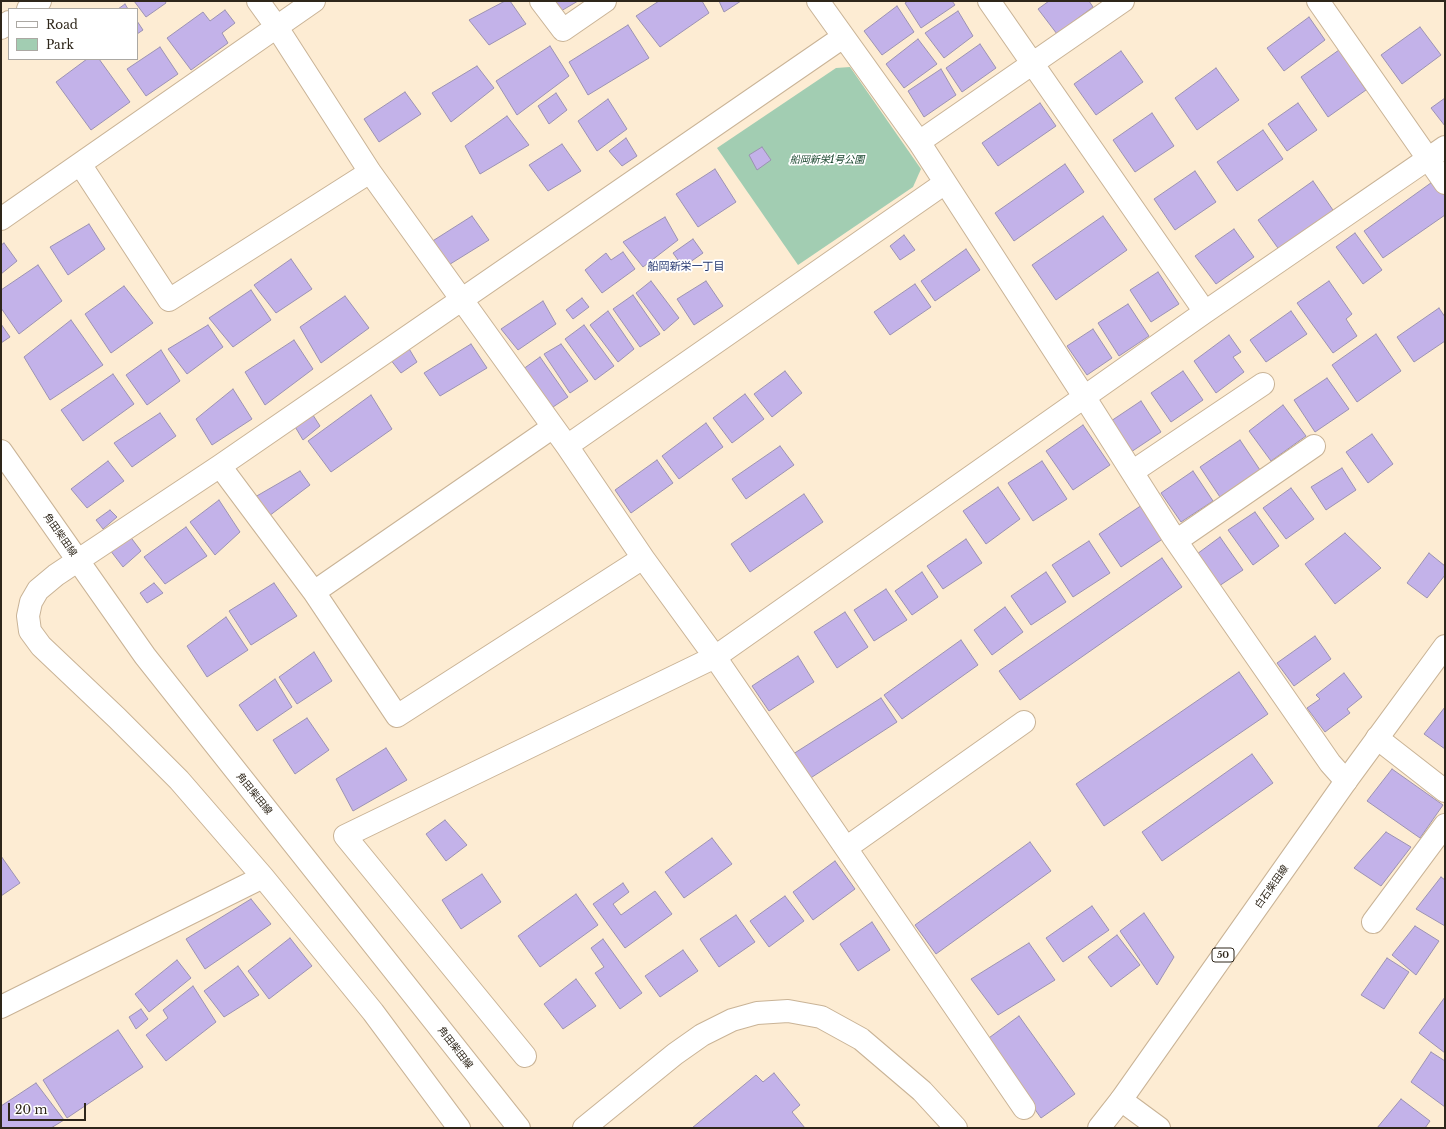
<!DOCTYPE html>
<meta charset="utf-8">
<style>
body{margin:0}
#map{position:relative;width:1446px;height:1129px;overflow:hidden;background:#fdecd3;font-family:"Libre Baskerville",serif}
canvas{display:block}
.frame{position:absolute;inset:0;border:2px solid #2e261a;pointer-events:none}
.legend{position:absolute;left:8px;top:8px;width:130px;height:52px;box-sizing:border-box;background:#fff;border:1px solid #aba8a3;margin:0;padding:5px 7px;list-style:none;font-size:12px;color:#2e261a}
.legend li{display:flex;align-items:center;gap:8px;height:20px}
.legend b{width:20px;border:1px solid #aba8a3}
.scale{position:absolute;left:8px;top:1103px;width:78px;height:18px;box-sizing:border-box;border:2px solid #2e261a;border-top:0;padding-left:5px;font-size:12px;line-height:14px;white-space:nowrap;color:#2e261a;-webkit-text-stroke:3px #fff;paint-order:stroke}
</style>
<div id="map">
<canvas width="1446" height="1129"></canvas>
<div class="frame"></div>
<ul class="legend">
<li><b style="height:5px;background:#fff"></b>Road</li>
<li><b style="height:11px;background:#a2cdb2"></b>Park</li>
</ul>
<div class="scale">20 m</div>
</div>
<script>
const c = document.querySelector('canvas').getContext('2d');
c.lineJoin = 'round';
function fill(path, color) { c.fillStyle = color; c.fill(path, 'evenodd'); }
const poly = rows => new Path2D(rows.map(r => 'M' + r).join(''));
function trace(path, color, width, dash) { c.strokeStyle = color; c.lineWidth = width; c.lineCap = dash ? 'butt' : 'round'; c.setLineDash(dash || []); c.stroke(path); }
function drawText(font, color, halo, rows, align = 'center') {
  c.font = font + ' "Libre Baskerville","Noto Sans JP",serif'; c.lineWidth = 3.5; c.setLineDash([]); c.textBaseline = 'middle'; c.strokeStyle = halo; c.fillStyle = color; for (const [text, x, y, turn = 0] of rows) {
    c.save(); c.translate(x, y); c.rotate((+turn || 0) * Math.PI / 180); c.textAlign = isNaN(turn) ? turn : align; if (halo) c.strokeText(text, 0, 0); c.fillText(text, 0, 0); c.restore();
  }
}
fill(poly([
 [850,67,921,169,913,187,798,265,717,148,836,68]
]), '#a2cdb2');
const building = poly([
 [134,1,165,1,166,3,146,17,134,1],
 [505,1,510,1,526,24,489,45,469,20,505,1],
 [555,1,578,1,561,11,555,1],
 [659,1,702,1,709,13,660,47,636,16,659,1],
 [719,1,741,1,724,12,719,1],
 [908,1,952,1,955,5,921,28,905,3,908,1],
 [1049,1,1089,1,1093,7,1057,34,1038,9,1049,1],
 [125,4,128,9,118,9,125,4],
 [897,6,914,32,882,55,864,31,897,6],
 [225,10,235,23,222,33,228,43,191,70,167,38,203,12,210,21,225,10],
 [958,11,973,36,944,58,925,33,958,11],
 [1309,17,1325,40,1284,71,1267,48,1309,17],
 [137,21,143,30,137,34,137,21],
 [628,25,649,58,588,95,569,62,628,25],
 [1420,27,1441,55,1402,84,1381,55,1420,27],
 [918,39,937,64,904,88,886,64,918,39],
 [980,44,996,68,962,92,946,68,980,44],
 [550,46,569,76,517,115,496,81,550,46],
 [160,47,178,74,146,96,127,69,160,47],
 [1339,50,1366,90,1328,117,1301,77,1339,50],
 [1121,51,1143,82,1096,115,1074,84,1121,51],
 [87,59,99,59,130,102,91,130,56,82,87,59],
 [477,66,494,88,451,122,432,93,477,66],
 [1216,68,1239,100,1197,130,1175,98,1216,68],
 [941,69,956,95,924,117,908,91,941,69],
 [405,92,421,114,379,142,364,119,405,92],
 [556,93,567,110,549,124,538,106,556,93],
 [1445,98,1445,126,1431,108,1445,98],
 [608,99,627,129,597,151,578,121,608,99],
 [1040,103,1056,126,998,166,982,143,1040,103],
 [1298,103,1317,130,1287,151,1268,124,1298,103],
 [1152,113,1174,146,1135,172,1113,140,1152,113],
 [507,116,529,145,480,174,465,146,507,116],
 [1263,130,1283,159,1237,191,1217,162,1263,130],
 [626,138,637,156,622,166,609,151,626,138],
 [562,144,581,171,548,191,529,165,562,144],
 [762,147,771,160,757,170,749,155,762,147],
 [1065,164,1084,192,1014,241,995,213,1065,164],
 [715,169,736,202,698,227,676,194,715,169],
 [1195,171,1216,202,1175,230,1154,199,1195,171],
 [1435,180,1445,194,1445,215,1383,258,1364,231,1435,180],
 [1313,181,1335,213,1280,251,1258,220,1313,181],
 [472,216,489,240,447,266,431,242,472,216],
 [1103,216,1127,250,1056,300,1032,265,1103,216],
 [665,217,678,240,643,267,623,242,665,217],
 [89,224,105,249,68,275,50,247,89,224],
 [1234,229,1254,257,1216,284,1195,256,1234,229],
 [1355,233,1382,270,1363,284,1336,247,1355,233],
 [904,235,915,250,900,260,890,246,904,235],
 [693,239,703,253,683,267,673,253,693,239],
 [4,243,17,261,1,274,1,245,4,243],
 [966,249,980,270,935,301,921,281,966,249],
 [623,252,635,269,602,293,585,270,606,253,611,260,623,252],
 [291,259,312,289,276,313,254,285,291,259],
 [38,265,62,301,19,334,1,308,1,290,38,265],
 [1158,272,1179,304,1151,322,1130,290,1158,272],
 [651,281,679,318,664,331,636,293,651,281],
 [706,281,723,306,694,325,677,299,706,281],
 [1329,281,1352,314,1346,319,1357,336,1333,353,1297,303,1329,281],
 [915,284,931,307,890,335,874,312,915,284],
 [124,286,153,323,111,353,85,314,124,286],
 [251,290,271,320,233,347,209,318,251,290],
 [633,295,660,334,640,347,613,309,633,295],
 [345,296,369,328,321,363,300,327,345,296],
 [582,298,589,307,573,319,566,310,582,298],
 [543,301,556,324,518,350,501,329,543,301],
 [1128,304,1149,336,1119,356,1098,323,1128,304],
 [1439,308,1445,317,1445,341,1414,362,1397,337,1439,308],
 [608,311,634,349,618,362,590,325,608,311],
 [1291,311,1307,334,1266,362,1250,340,1291,311],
 [71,320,103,365,50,400,24,357,71,320],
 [1,324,10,337,1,343,1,324],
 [208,325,223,347,187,374,168,349,208,325],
 [584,325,614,366,595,380,565,339,584,325],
 [1093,329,1112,358,1087,375,1067,346,1093,329],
 [1376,334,1401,371,1357,402,1332,365,1376,334],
 [1229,335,1241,352,1233,357,1244,372,1216,393,1194,361,1229,335],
 [294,340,313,369,265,405,245,372,294,340],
 [471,344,487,368,440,396,424,373,471,344],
 [561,344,588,381,570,393,544,354,561,344],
 [408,347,417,362,401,373,390,359,408,347],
 [161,350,180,381,147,405,126,375,161,350],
 [540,357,568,397,547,411,519,372,540,357],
 [785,371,802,393,772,417,754,394,785,371],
 [1183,371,1203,400,1171,422,1151,393,1183,371],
 [113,374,134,404,83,441,61,410,113,374],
 [1327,378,1349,409,1315,432,1294,400,1327,378],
 [233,389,252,419,212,445,196,419,233,389],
 [745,394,764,419,732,443,713,418,745,394],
 [371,395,392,429,331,472,308,441,371,395],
 [1141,401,1161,432,1128,454,1108,423,1141,401],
 [1283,405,1306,436,1271,461,1249,431,1283,405],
 [311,412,320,426,303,440,294,425,311,412],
 [160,413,176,436,132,467,114,443,160,413],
 [706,423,723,447,679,479,662,456,706,423],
 [1083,425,1110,465,1073,490,1046,451,1083,425],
 [1372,434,1393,464,1368,483,1346,452,1372,434],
 [1240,440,1260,470,1220,497,1200,467,1240,440],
 [780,446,794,465,746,499,732,479,780,446],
 [657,460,673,483,631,513,615,490,657,460],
 [108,461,124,481,87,508,71,489,108,461],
 [1042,461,1067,499,1033,521,1008,483,1042,461],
 [1342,468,1356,490,1326,510,1311,487,1342,468],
 [300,471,310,485,269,516,255,497,300,471],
 [1193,471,1213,501,1181,522,1161,493,1193,471],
 [998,487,1020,519,986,544,963,511,998,487],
 [1291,488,1314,519,1286,539,1263,508,1291,488],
 [804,494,823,522,750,572,731,544,804,494],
 [219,500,240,532,215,555,190,522,219,500],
 [1142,505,1164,538,1121,567,1099,534,1142,505],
 [110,510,117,517,103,529,96,520,110,510],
 [1255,512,1279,546,1253,565,1228,530,1255,512],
 [186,527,207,556,165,584,144,557,186,527],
 [1345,533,1381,568,1335,604,1305,564,1345,533],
 [129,535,141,551,123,567,110,550,129,535],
 [1220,537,1243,570,1219,586,1197,554,1220,537],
 [966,539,982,563,943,589,927,566,966,539],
 [1089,541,1110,573,1073,597,1052,565,1089,541],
 [1429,553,1445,566,1445,575,1427,598,1407,583,1429,553],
 [1162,558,1182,587,1020,700,999,671,1162,558],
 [922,572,938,597,912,615,895,591,922,572],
 [1046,572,1066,602,1031,625,1011,596,1046,572],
 [154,583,163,593,147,603,140,593,154,583],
 [274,583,297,616,251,645,229,611,274,583],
 [886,589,907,620,874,641,854,610,886,589],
 [1005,607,1023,632,992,655,974,630,1005,607],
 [845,612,868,647,837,668,814,632,845,612],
 [226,617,248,650,207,677,187,646,226,617],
 [1315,636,1331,659,1294,686,1277,663,1315,636],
 [961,640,978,665,902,719,884,695,961,640],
 [314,652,332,681,297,704,279,677,314,652],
 [798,656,814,682,769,711,752,686,798,656],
 [1239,672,1268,714,1104,826,1076,784,1239,672],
 [1344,673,1362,697,1347,709,1350,713,1325,732,1307,708,1320,699,1316,695,1344,673],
 [275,679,292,707,257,731,239,705,275,679],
 [881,698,897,722,806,781,790,756,881,698],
 [1445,707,1445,749,1424,734,1445,707],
 [307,718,329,750,295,774,273,740,307,718],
 [386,748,407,780,353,811,336,779,386,748],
 [1252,754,1273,783,1162,861,1142,832,1252,754],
 [1392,769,1443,805,1420,838,1367,801,1392,769],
 [445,820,467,845,446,861,426,834,445,820],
 [1386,832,1411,847,1381,886,1354,868,1386,832],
 [712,838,732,864,684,898,665,872,712,838],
 [1030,842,1051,871,936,954,915,925,1030,842],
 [1,856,20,883,1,896,1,856],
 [835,861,855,889,813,920,793,892,835,861],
 [482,874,501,902,461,929,442,900,482,874],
 [1441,877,1445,880,1445,926,1416,909,1441,877],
 [623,883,629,892,613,904,621,915,655,891,672,914,625,948,593,904,623,883],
 [576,894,598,925,540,967,518,936,576,894],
 [785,896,804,921,769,947,750,921,785,896],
 [251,899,271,924,205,969,186,939,251,899],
 [1092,906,1109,930,1063,962,1046,938,1092,906],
 [1144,913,1174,957,1157,985,1120,931,1144,913],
 [736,915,755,942,719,967,700,939,736,915],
 [872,922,890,950,858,971,840,944,872,922],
 [1415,926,1439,941,1416,975,1392,955,1415,926],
 [1117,935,1140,965,1111,987,1088,957,1117,935],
 [290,938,312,966,269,999,248,971,290,938],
 [603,939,642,993,620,1009,595,973,604,967,591,948,603,939],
 [1029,943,1055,980,998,1015,971,979,1029,943],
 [683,950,698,971,660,997,645,976,683,950],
 [1387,958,1409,972,1384,1009,1361,995,1387,958],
 [177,960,191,978,149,1012,135,994,177,960],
 [238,966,259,995,224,1017,204,991,238,966],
 [576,979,596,1006,563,1029,544,1004,576,979],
 [193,986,216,1022,166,1061,146,1035,168,1018,163,1010,193,986],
 [1445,997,1445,1053,1419,1033,1445,997],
 [141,1009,148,1019,136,1029,129,1017,141,1009],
 [1019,1016,1075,1094,1041,1118,986,1040,1019,1016],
 [118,1030,143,1067,67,1118,43,1080,118,1030],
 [1431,1052,1445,1061,1445,1107,1411,1082,1431,1052],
 [774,1073,800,1105,792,1112,805,1128,692,1128,756,1075,763,1082,774,1073],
 [36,1083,64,1120,51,1128,1,1128,1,1106,36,1083],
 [1401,1099,1430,1121,1425,1128,1377,1128,1401,1099]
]);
fill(building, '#c3b2e9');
trace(building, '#9c92b2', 1);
const minor = poly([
 [258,1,276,26,370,172,567,446,643,558,715,657,1024,1108],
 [541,1,563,30,605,1],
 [818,1,919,142,1085,398,1174,538,1330,763,1346,781],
 [989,1,1205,312],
 [1318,1,1445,183],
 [28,9,40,1],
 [1,28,9,22],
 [919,142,1123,1],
 [80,164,169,300,370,172],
 [1,219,314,1],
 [567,446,945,183],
 [220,466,314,592,397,716,643,558],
 [1132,472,1263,384],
 [1176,541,1314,446],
 [314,592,553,427],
 [1377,738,1445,791],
 [846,848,1024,722],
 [1373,922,1445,825],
 [1,1007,263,877],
 [525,1056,345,836,715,657,1205,312,1445,147],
 [1121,1100,1159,1128],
 [459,1128,373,1012,263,877,179,780,117,718,41,646,30,631,28,616,31,602,38,590,56,575,220,466,843,37]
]);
const major = poly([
 [1,451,145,656,519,1128],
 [584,1128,675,1054,702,1035,732,1020,757,1013,788,1011,821,1017,861,1039,922,1091,956,1128],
 [1099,1128,1121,1100,1346,781,1445,646]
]);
trace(minor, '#c9b396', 24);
trace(major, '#c9b396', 24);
trace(minor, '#fff', 22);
trace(major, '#fff', 22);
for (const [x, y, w] of [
 [1223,955,22]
]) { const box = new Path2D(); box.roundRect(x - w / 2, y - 7, w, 14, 3); c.fillStyle = '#fff'; c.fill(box); trace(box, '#2e261a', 1); }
drawText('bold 9px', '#2e261a', null, [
 ["50",1223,955]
]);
drawText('italic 10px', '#17442c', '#fff', [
 ["船岡新栄1号公園",827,160]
]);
drawText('10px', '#2e261a', '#fff', [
 ["角田柴田線",60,535,55],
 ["角田柴田線",254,794,51],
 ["白石柴田線",1272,887,-55],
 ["角田柴田線",455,1048,52]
]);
drawText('11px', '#253870', '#fff', [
 ["船岡新栄一丁目",686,267]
]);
</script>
